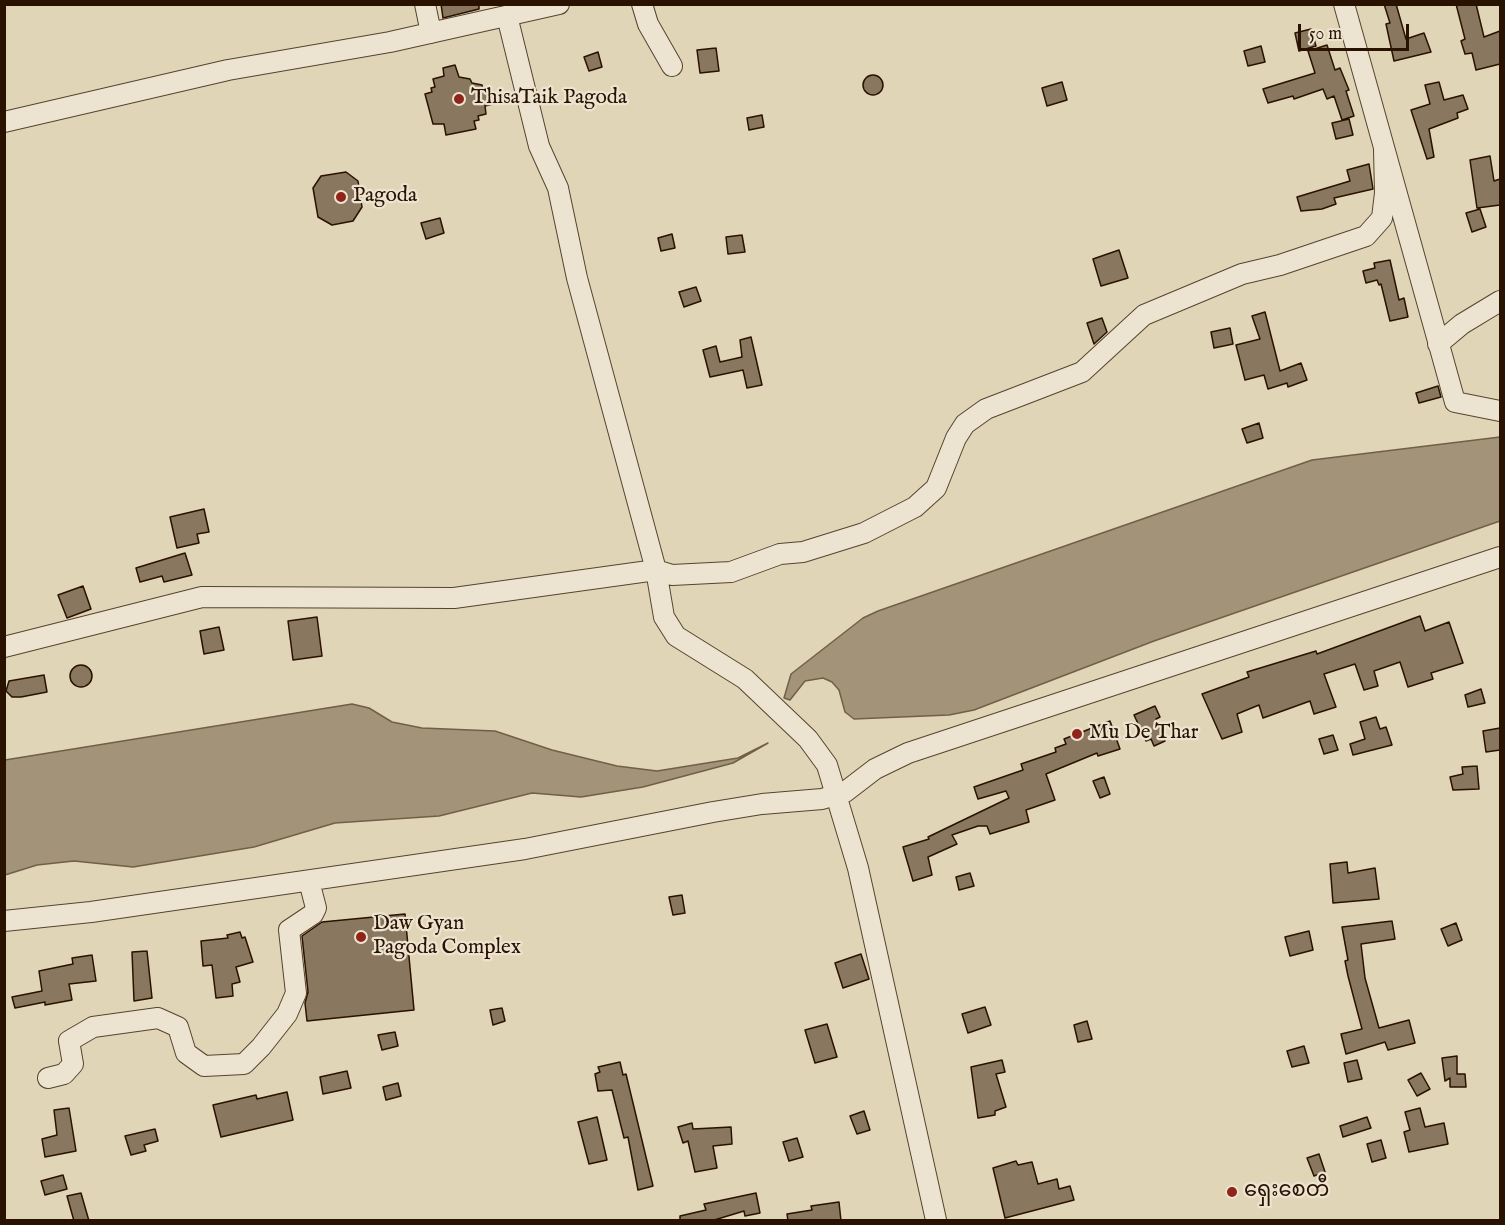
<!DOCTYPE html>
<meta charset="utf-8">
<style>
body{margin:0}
#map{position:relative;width:1505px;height:1225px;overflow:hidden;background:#e1d5b7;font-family:"IM FELL English",serif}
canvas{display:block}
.frame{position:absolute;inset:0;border:6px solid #291200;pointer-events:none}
.scale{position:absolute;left:1298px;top:24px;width:111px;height:27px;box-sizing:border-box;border:3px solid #291200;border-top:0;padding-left:8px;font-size:18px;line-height:21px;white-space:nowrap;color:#291200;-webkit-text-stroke:4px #ece4d0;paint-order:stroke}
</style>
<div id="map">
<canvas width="1505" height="1225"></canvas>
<div class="frame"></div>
<div class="scale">50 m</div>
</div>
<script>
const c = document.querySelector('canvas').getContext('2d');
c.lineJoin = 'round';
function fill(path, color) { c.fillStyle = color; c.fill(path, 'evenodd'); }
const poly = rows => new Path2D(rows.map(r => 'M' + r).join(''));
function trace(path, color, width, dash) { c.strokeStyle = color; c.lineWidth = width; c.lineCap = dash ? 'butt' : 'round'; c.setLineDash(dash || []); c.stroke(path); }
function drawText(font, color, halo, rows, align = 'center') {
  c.font = font + ' "IM FELL English","Noto Sans Myanmar",serif'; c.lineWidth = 4.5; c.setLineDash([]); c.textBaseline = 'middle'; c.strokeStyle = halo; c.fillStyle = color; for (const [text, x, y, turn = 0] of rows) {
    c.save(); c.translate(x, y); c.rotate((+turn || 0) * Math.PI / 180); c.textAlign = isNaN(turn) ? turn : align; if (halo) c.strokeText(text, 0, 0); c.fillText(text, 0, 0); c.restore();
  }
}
const water = poly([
 [1500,437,1500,521,1154,641,974,710,949,715,854,719,845,712,839,690,832,682,823,678,805,681,790,700,784,698,791,674,863,618,878,611,1312,460,1500,437],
 [352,704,369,708,392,722,422,728,495,731,552,750,617,766,657,771,738,758,768,743,733,763,643,787,581,797,532,793,439,816,335,823,254,847,133,867,74,861,37,865,5,875,5,760,352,704]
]);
fill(water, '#a29379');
trace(water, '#725f49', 1.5);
const building = poly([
 [441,4,479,4,479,9,443,18,441,4],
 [1384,4,1396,4,1406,39,1424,33,1431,52,1394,61,1386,24,1390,23,1384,4],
 [1456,4,1476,4,1484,37,1500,31,1500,64,1476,70,1472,53,1465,54,1461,41,1465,39,1456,4],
 [1311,29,1316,46,1299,51,1295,33,1311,29],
 [1327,45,1335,70,1340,68,1349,90,1346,91,1354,116,1342,120,1334,96,1327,99,1323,89,1294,99,1293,96,1268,103,1263,89,1315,73,1308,51,1327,45],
 [1261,46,1265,62,1248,66,1244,51,1261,46],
 [716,48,719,71,700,73,697,50,716,48],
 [598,52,602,67,589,71,584,57,598,52],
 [455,65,459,77,470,79,472,83,482,85,483,90,489,88,493,104,485,106,486,114,478,116,479,120,474,121,476,129,446,135,444,124,433,124,425,94,432,92,431,88,435,87,433,79,444,76,443,68,455,65],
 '863 85a10 10 0 1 1 20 0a10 10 0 1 1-20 0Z',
 [1062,82,1067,100,1047,106,1042,88,1062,82],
 [1439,82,1444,100,1463,95,1468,109,1457,113,1458,118,1429,129,1434,157,1427,159,1411,110,1430,104,1425,85,1439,82],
 [762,115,764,127,749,130,747,118,762,115],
 [1349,119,1353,135,1336,139,1332,123,1349,119],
 [1490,156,1494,181,1500,179,1500,205,1477,208,1470,160,1490,156],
 [1369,164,1373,189,1334,198,1336,204,1322,209,1301,211,1297,197,1350,181,1347,170,1369,164],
 [346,172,358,181,362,207,353,221,332,225,318,217,313,188,321,176,346,172],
 [1480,209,1486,227,1472,232,1466,213,1480,209],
 [440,218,444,233,426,239,421,223,440,218],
 [672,234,675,248,661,251,658,238,672,234],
 [742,235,745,252,728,254,726,237,742,235],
 [1119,250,1128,278,1101,286,1093,259,1119,250],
 [1390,260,1399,300,1404,298,1408,317,1390,321,1381,284,1379,285,1377,280,1366,283,1363,271,1375,268,1374,263,1390,260],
 [696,287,701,301,684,307,679,292,696,287],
 [1265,312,1280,371,1301,363,1307,380,1288,387,1287,383,1268,389,1264,375,1245,380,1236,345,1260,339,1252,316,1265,312],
 [1102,318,1107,332,1094,344,1087,323,1102,318],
 [1230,328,1233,344,1214,348,1211,332,1230,328],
 [751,337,762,385,747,388,743,370,710,377,703,350,716,346,720,362,742,357,740,340,751,337],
 [1438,386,1441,397,1419,403,1416,393,1438,386],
 [1259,423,1263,438,1247,443,1242,429,1259,423],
 [204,509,209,532,197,534,199,543,177,548,170,517,204,509],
 [185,553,192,575,164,582,162,576,140,582,136,568,185,553],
 [83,586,91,609,67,618,58,595,83,586],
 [1420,616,1425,631,1449,622,1463,663,1431,673,1433,679,1408,687,1400,662,1374,671,1378,686,1364,690,1355,664,1324,674,1336,707,1314,714,1310,701,1263,718,1259,705,1237,714,1242,732,1222,739,1202,694,1249,677,1247,672,1316,651,1317,654,1420,616],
 [317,617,322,656,293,660,288,621,317,617],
 [219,627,224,650,204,654,200,631,219,627],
 '70 676a11 11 0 1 1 22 0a11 11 0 1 1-22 0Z',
 [44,675,47,692,21,697,12,697,6,691,9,681,44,675],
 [1481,689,1485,703,1468,707,1465,695,1481,689],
 [1155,706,1160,717,1156,719,1165,741,1154,746,1151,739,1146,741,1134,715,1155,706],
 [1376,717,1380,729,1386,727,1392,745,1353,755,1350,744,1365,739,1360,722,1376,717],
 [1110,721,1120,749,1098,756,1097,753,1046,774,1055,800,1026,810,1029,822,990,834,987,826,978,826,952,835,957,844,928,857,932,875,913,881,903,847,929,839,928,837,1009,798,1006,791,978,799,974,787,1023,770,1021,764,1056,752,1055,748,1066,744,1064,739,1110,721],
 [1500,728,1500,750,1486,752,1483,731,1500,728],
 [1333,735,1338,750,1324,754,1319,739,1333,735],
 [1477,766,1479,789,1453,790,1450,777,1463,774,1462,767,1477,766],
 [1104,777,1110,794,1100,798,1093,781,1104,777],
 [1347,862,1348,873,1375,868,1379,899,1333,903,1330,864,1347,862],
 [970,873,974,886,959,890,956,877,970,873],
 [682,895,685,913,673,915,669,897,682,895],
 [405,914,414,1010,307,1021,305,1003,308,992,302,936,322,922,405,914],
 [1392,921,1395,939,1361,944,1365,978,1379,1028,1409,1020,1415,1043,1388,1050,1385,1042,1346,1054,1341,1034,1362,1029,1348,976,1345,961,1348,960,1342,927,1392,921],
 [1456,923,1462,940,1448,946,1441,929,1456,923],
 [1309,931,1313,950,1290,956,1285,937,1309,931],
 [240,932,242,938,245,937,253,962,236,967,240,982,232,984,233,996,216,998,212,965,203,966,201,941,228,938,227,935,240,932],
 [147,951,152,998,134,1001,132,952,147,951],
 [861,954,869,979,843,988,835,963,861,954],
 [92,955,96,981,69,984,72,1000,45,1005,45,1002,15,1008,12,997,42,991,39,971,73,964,72,958,92,955],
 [985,1007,991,1025,968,1033,962,1014,985,1007],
 [502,1008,505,1021,493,1025,490,1010,502,1008],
 [1087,1021,1092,1039,1078,1042,1074,1025,1087,1021],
 [827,1024,837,1057,815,1063,805,1030,827,1024],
 [395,1032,398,1046,382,1050,378,1035,395,1032],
 [1304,1046,1309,1063,1292,1067,1287,1051,1304,1046],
 [1457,1056,1457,1074,1465,1074,1466,1087,1450,1087,1450,1078,1445,1081,1442,1058,1457,1056],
 [1002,1060,1005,1072,996,1074,1006,1107,995,1111,995,1115,978,1118,971,1067,1002,1060],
 [1357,1060,1362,1079,1348,1082,1344,1063,1357,1060],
 [620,1062,623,1075,626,1074,653,1186,638,1190,628,1137,624,1138,612,1090,598,1091,595,1074,600,1072,598,1067,620,1062],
 [347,1071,351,1088,323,1094,320,1077,347,1071],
 [1421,1073,1430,1089,1417,1096,1408,1080,1421,1073],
 [398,1083,401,1096,386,1100,383,1087,398,1083],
 [287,1092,293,1120,221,1137,213,1105,256,1095,257,1099,287,1092],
 [69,1108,76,1151,45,1157,42,1139,57,1135,54,1110,69,1108],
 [1420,1108,1425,1127,1444,1123,1448,1144,1409,1152,1404,1132,1410,1130,1405,1112,1420,1108],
 [864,1111,870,1130,857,1134,850,1116,864,1111],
 [597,1117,607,1160,589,1164,578,1122,597,1117],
 [1367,1117,1371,1128,1343,1137,1340,1126,1367,1117],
 [692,1123,693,1129,731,1127,732,1144,713,1146,717,1168,695,1172,688,1141,683,1143,678,1127,692,1123],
 [155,1129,158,1141,144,1145,146,1151,131,1155,125,1136,155,1129],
 [797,1138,803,1157,789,1161,783,1142,797,1138],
 [1381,1140,1386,1158,1372,1162,1367,1144,1381,1140],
 [1319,1154,1325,1172,1314,1176,1307,1158,1319,1154],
 [1016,1161,1018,1165,1032,1162,1038,1184,1057,1179,1059,1189,1070,1186,1074,1200,1005,1218,993,1168,1016,1161],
 [63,1175,67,1189,45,1195,41,1181,63,1175],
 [81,1193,89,1221,74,1221,67,1196,81,1193],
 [756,1193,760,1213,745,1216,744,1211,711,1221,680,1221,680,1216,706,1210,704,1204,756,1193],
 [839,1202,841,1221,788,1221,787,1214,812,1210,811,1206,839,1202]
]);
fill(building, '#89775f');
trace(building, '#291200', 1.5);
const minor = poly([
 [425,4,431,33],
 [642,4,648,24,672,66],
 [1344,4,1455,402,1500,411],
 [507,16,539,146,558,188,577,278,656,570,664,617,676,636,745,679,808,739,827,765,858,868,936,1220],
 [4,122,228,70,390,42,559,4],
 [1438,344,1462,324,1500,301],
 [4,647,202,597,454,598,656,570,672,575,731,572,780,554,803,552,864,533,915,507,936,488,956,438,965,424,986,409,1082,372,1144,315,1242,274,1280,265,1366,236,1382,218,1385,193,1384,149],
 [4,921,91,912,525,849,713,812,762,804,822,799,845,792,875,769,908,753,1500,557],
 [48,1078,64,1074,73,1064,69,1041,93,1027,158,1018,178,1027,186,1053,204,1066,244,1064,261,1047,287,1014,296,993,289,930,313,914,316,908,309,881]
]);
trace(minor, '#57432e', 22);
trace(minor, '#ece4d0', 20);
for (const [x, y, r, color] of [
 [459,99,6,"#8f2418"],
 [341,197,6,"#8f2418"],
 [1077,734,6,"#8f2418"],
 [361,937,6,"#8f2418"],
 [1232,1192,6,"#8f2418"]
]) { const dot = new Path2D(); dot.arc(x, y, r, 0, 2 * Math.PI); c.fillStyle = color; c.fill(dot); trace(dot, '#ece4d0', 2); }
drawText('21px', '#291200', '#ece4d0', [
 ["ThisaTaik Pagoda",471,99],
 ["Pagoda",353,197],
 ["Mu De Thar",1089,734],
 ["Daw Gyan",373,925],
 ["Pagoda Complex",373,949],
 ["ရှေးစေတီ",1244,1192]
], 'left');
</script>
